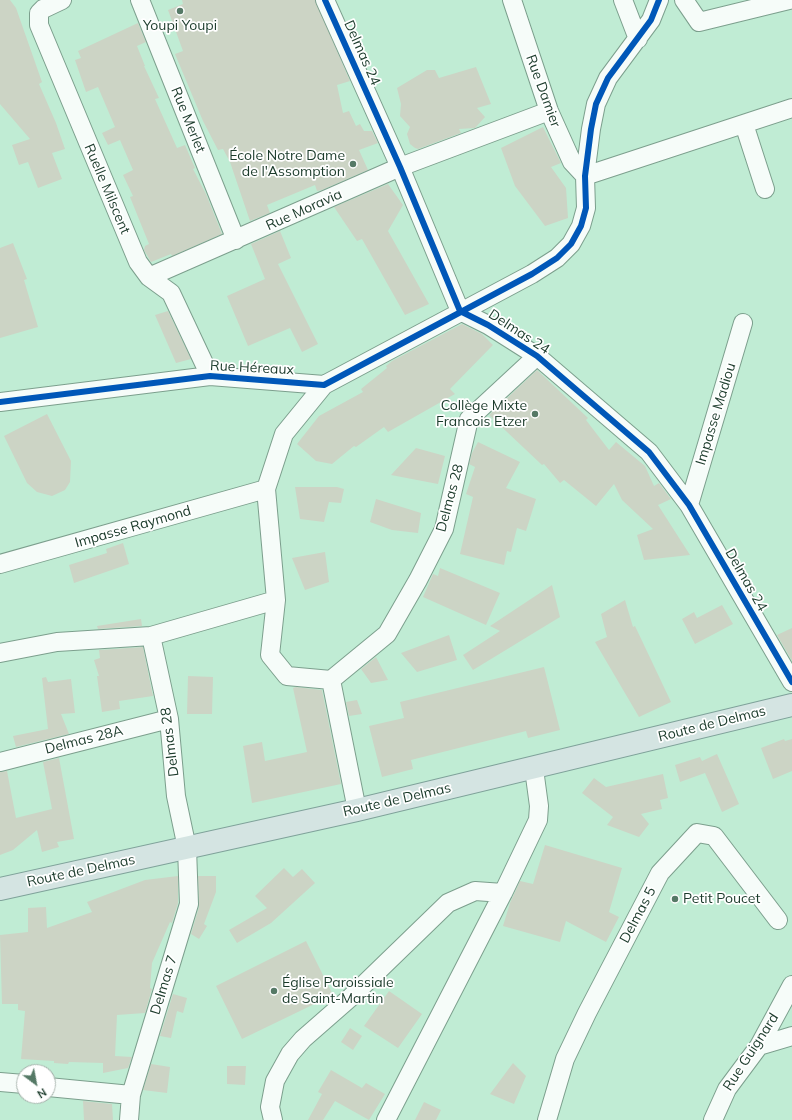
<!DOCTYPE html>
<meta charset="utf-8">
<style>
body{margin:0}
#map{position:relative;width:792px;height:1120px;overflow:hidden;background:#c0ecd4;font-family:Mulish,sans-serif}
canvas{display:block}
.north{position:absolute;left:16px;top:1064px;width:40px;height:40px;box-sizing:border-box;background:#fff;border:1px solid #a4b1aa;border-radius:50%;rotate:148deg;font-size:11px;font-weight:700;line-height:16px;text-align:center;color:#1b3b2b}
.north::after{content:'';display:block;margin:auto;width:14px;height:18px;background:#557966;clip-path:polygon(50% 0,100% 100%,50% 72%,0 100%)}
</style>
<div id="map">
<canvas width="792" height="1120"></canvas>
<div class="north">N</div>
</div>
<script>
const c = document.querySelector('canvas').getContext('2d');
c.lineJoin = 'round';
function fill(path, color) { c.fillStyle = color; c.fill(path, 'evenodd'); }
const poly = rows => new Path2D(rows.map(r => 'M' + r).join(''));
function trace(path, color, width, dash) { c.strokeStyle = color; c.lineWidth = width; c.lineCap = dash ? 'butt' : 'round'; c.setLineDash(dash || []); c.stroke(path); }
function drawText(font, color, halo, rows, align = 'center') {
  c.font = font + ' Mulish,sans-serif'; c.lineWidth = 3.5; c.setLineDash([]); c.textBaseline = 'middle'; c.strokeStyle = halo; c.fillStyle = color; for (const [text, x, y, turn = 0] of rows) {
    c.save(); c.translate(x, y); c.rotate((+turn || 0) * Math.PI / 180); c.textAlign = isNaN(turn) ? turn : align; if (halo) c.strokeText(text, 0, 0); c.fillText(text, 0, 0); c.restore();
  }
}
fill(poly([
 [0,0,10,0,16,8,42,82,39,84,56,123,65,149,52,153,62,179,38,188,28,162,19,165,12,145,30,139,0,104],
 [182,0,315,0,350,81,337,85,343,113,349,111,356,126,360,124,364,131,372,131,378,143,359,150,368,170,322,190,317,191,315,185,267,205,270,213,250,221,230,162,223,149,218,150,203,121,175,54,183,51,168,10,183,4],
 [138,23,146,42,137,46,145,66,144,66,159,98,155,99,177,148,185,145,195,168,193,169,206,194,222,234,172,256,171,254,151,262,144,250,145,246,149,244,130,197,133,196,123,175,133,170,120,140,108,145,102,133,115,127,98,87,86,92,75,60,81,58,78,51],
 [476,67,491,104,477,108,485,117,475,128,459,129,461,133,418,149,415,148,410,144,407,134,410,127,400,116,401,104,397,88,427,70,435,70,439,78],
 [543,127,561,163,551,167,566,188,568,218,545,226,515,186,501,148],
 [388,184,403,205,388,231,429,304,405,315,362,239,357,241,334,207],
 [280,231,291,258,278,264,318,344,302,352,290,328,248,346,227,296,265,279,251,244],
 [13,243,27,279,24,280,38,327,0,338,0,248],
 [168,311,191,359,176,363,155,315],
 [462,324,482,334,493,345,450,389,455,394,388,432,384,427,356,447,354,446,332,464,316,461,297,444,319,416,363,392,361,389,387,368,386,366,392,361],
 [537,370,588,418,586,420,609,450,616,442,645,466,654,486,659,483,671,499,658,505,690,555,644,560,637,535,653,529,622,500,614,484,596,506,564,480,560,483,544,464,542,465,489,415],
 [47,414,71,461,70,482,65,490,52,496,37,492,27,483,4,436],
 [478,442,520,462,506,488,536,499,526,531,517,528,511,552,507,551,504,565,460,554,473,497,466,494,475,467,469,464,472,453],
 [416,448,445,456,438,484,391,475],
 [295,487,337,487,344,489,341,503,329,502,324,522,300,519],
 [376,499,421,513,418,533,392,530,370,522],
 [123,543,129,564,74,583,69,565,107,553,106,549],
 [325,552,329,582,305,590,292,558],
 [440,568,500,593,486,625,423,597,433,574,438,576],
 [552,585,560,617,473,670,463,655,500,631,490,626],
 [625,600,633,627,635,626,671,702,639,717,595,642,607,637,601,614],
 [722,605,733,624,695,644,682,619,694,612,697,618],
 [141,619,142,626,98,629,97,626],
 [792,628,792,661,777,635],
 [449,635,457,660,417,672,401,653],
 [143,647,153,696,119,701,120,709,102,712,97,676,99,676,94,660,100,658,99,650],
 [376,657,388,680,371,683,361,669],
 [544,667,560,730,528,738,526,731,411,760,413,769,382,777,369,726,404,718,400,702],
 [188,676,213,677,212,714,187,714],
 [46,677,48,682,71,679,75,713,61,714,69,734,16,747,13,736,48,729,42,678],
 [296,687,322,690,341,784,252,803,243,746,262,742,265,761,307,752,293,688],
 [357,700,362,714,349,716,346,702],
 [784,739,785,741,792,739,792,771,773,779,761,748],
 [717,754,739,804,722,812,705,773,680,782,675,765,700,757,702,761],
 [59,758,74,839,57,842,59,847,42,852,37,830,13,850,0,855,0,772,7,771,16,818,52,809,43,762],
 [663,774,668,798,660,800,662,809,641,814,649,824,639,837,607,825,613,817,582,793,594,778,606,787],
 [545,845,622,868,609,912,619,917,606,942,566,921,560,942,503,926,510,903,520,881,533,884],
 [284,868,293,877,302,869,315,883,271,923,237,943,229,930,267,908,255,896],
 [178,876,178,903,172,923,170,922,152,963,150,988,152,989,145,1013,117,1015,115,1056,132,1057,128,1068,103,1073,103,1063,69,1062,68,1064,54,1063,54,1061,21,1059,25,1011,18,1010,18,1004,2,1004,0,935,28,932,28,908,46,907,47,928,92,912,87,902,145,880],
 [198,876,216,876,216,892,204,924,207,926,199,939,191,934,199,907],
 [306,941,333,995,242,1039,216,986],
 [389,991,422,1014,398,1048,364,1026],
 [173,994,187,998,183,1013,177,1011,171,1038,160,1036],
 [350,1028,362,1036,353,1050,341,1042],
 [513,1063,526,1076,514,1104,490,1094],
 [151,1064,170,1067,167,1093,143,1090],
 [227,1066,246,1066,245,1085,227,1084],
 [331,1070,362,1088,366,1083,385,1094,369,1120,335,1101,323,1120,308,1120,322,1094,318,1092],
 [83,1101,112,1104,113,1120,84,1120],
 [424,1102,441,1110,436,1120,415,1120]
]), '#ccd4c5');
const minor = poly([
 [62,0,43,9,39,13,39,25,138,262,149,277,171,293,210,376],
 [140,0,236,240],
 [325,0,400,167,460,311,488,325,537,356,649,452,689,505,792,682],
 [512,0,549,111,572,162,585,176,792,108],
 [623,0,638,39],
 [684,0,699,22,789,0],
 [744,124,765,189],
 [149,277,400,167,549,111],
 [324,385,284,434,266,489,276,600,270,655,287,676,331,680,387,634,418,580,444,529,469,419,537,356],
 [0,402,210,376,324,385,532,274,557,258,571,244,581,226,586,208,585,176,591,129,596,104,608,78,651,20,659,0],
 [689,505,743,323],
 [0,564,266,489],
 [0,653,57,642,151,636,276,600],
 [331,680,357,810],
 [0,762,169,719],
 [759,1046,792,1036],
 [0,1082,24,1084],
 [48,1087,131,1095],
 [129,1120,131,1095,189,904,187,848,176,796,169,719,151,636],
 [273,1120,270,1107,275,1081,290,1054,303,1039,351,997,448,903,475,891,503,893],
 [386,1120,503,893,538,820,539,806,534,769],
 [547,1120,565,1059,587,1013,660,873,697,833,714,836,778,920],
 [713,1120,727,1089,759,1046,792,985]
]);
const primary = poly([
 [0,889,357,810,792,705]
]);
trace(minor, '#7c9f8d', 20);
trace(primary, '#7fa29a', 24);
trace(minor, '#f6fcf9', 18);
trace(primary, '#d4e4e2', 22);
trace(poly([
 [325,0,400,167,460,311,488,325,537,356,649,452,689,505,792,682],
 [0,402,210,376,324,385,532,274,557,258,571,244,581,226,586,208,585,176,591,129,596,104,608,78,651,20,659,0]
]), '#0057b8', 6);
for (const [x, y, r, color] of [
 [180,11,4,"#557966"],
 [353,164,4,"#557966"],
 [535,414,4,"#557966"],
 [675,899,4,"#557966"],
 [274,991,4,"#557966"]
]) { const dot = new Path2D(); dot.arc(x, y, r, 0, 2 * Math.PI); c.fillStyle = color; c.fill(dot); trace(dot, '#fff', 1.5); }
drawText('14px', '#1b3b2b', '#fff', [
 ["Youpi Youpi",180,26,"center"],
 ["École Notre Dame",345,156],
 ["de l'Assomption",345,172],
 ["Collège Mixte",527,406],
 ["Francois Etzer",527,422],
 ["Petit Poucet",683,899,"left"],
 ["Église Paroissiale",282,983,"left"],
 ["de Saint-Martin",282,999,"left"]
], 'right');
drawText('14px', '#1b3b2b', '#fff', [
 ["Delmas 24",362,53,66],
 ["Rue Damier",543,91,70],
 ["Rue Merlet",188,120,68],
 ["Ruelle Milscent",107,189,67],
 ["Rue Moravia",304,210,-24],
 ["Delmas 24",519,332,33],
 ["Rue Héreaux",252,368,3],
 ["Impasse Madiou",716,414,-73],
 ["Delmas 28",450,498,-75],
 ["Impasse Raymond",133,527,-16],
 ["Delmas 24",746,580,60],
 ["Route de Delmas",712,724,-14],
 ["Delmas 28A",84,740,-14],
 ["Delmas 28",170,742,-97],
 ["Route de Delmas",397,800,-13],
 ["Route de Delmas",81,871,-12],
 ["Delmas 5",638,915,-62],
 ["Delmas 7",164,985,-73],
 ["Rue Guignard",751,1052,-57]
]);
</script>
